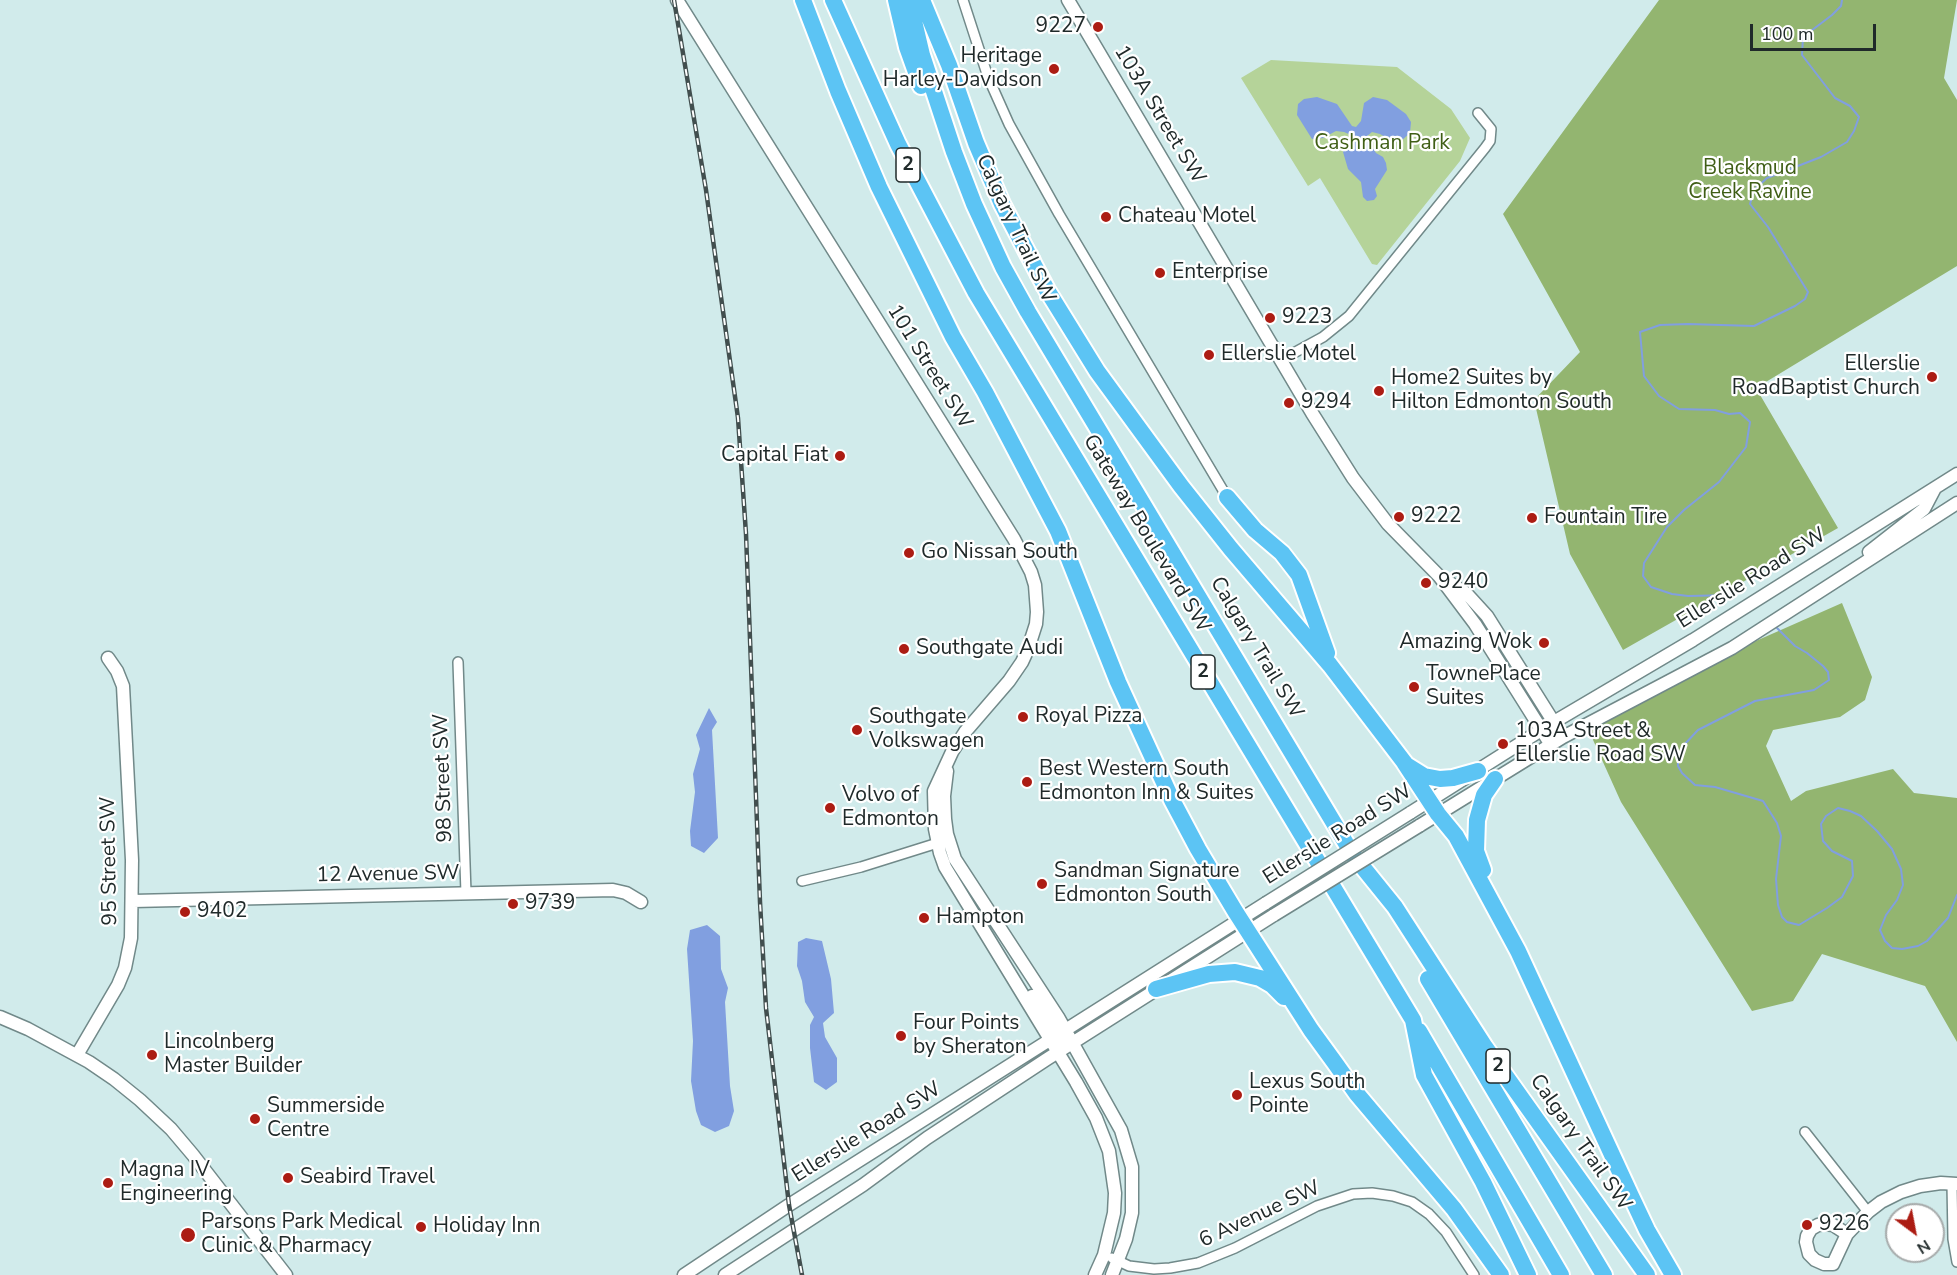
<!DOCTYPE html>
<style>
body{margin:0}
#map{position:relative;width:1957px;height:1275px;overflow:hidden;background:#d1ebeb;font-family:"Nunito Sans",sans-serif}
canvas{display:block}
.north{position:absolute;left:1885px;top:1203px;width:60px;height:60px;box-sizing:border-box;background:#fff;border:2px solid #a6aaaa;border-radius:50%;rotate:148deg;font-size:16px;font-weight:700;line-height:24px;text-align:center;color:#202a2a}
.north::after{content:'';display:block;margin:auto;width:21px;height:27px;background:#ac1c13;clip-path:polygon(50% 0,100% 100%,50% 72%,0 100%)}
.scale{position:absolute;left:1750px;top:24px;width:126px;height:27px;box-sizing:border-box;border:3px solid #202a2a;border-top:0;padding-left:8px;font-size:18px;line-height:21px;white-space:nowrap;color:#202a2a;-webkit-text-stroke:4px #fff;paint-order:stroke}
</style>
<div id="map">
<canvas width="1957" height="1275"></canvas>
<div class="north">N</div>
<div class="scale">100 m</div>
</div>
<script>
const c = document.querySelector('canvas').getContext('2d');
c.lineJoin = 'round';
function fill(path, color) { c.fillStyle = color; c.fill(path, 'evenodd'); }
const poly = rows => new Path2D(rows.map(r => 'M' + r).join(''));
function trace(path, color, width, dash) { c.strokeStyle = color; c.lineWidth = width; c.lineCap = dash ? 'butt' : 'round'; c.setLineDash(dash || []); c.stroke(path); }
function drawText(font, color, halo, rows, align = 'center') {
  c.font = font + ' "Nunito Sans",sans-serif'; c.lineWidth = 4.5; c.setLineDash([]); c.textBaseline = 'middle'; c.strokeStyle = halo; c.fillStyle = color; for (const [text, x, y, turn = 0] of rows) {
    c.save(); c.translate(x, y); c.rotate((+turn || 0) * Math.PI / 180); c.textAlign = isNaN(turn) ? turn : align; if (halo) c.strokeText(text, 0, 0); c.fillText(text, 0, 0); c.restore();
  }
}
fill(poly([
 [1271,60,1397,67,1451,109,1470,138,1460,161,1377,265,1372,264,1320,178,1308,186,1241,78]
]), '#b5d399');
fill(poly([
 [1659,0,1957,0,1944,78,1957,100,1957,266,1756,388,1838,528,1623,650,1570,554,1534,400,1580,352,1503,214],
 [1842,603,1872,677,1865,700,1840,717,1773,730,1766,746,1791,801,1806,791,1893,769,1914,793,1957,798,1957,1042,1925,986,1822,954,1793,1001,1752,1011,1621,802,1589,731,1740,648]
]), '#93b570');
fill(poly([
 [1317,97,1337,104,1352,126,1356,127,1361,121,1364,103,1373,97,1387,100,1406,114,1411,122,1410,133,1401,141,1394,142,1380,134,1372,132,1366,137,1376,153,1383,157,1386,163,1387,170,1375,189,1377,196,1374,200,1367,201,1363,197,1361,182,1348,169,1343,152,1351,135,1344,132,1336,131,1323,138,1312,139,1297,115,1298,104,1304,99],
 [709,708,717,722,712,730,718,838,704,853,691,846,690,831,695,792,693,774,700,749,696,735],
 [707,925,720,936,721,969,728,988,725,1002,730,1086,734,1111,729,1126,715,1132,701,1125,696,1111,691,1081,693,1041,687,949,690,930],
 [806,938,822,941,831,979,834,1013,823,1023,825,1037,837,1058,837,1082,826,1090,814,1082,810,1048,810,1025,814,1017,805,1002,802,981,797,966,798,942]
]), '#819fe0');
trace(poly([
 [1734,595,1688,596,1672,594,1651,587,1643,576,1644,563,1667,527,1684,510,1719,482,1746,447,1750,422,1740,413,1729,414,1715,410,1679,409,1659,396,1644,376,1640,332,1660,325,1688,324,1754,326,1795,306,1805,299,1808,292,1768,227,1750,204,1754,190,1767,178,1821,157,1847,142,1854,131,1859,117,1850,106,1835,98,1802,55,1803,37,1832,15,1841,6,1842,0],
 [1777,628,1795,646,1807,653,1823,666,1828,672,1829,680,1814,690,1755,701,1698,730,1683,746,1678,759,1678,766,1682,773,1695,785,1715,787,1763,801,1777,823,1781,836,1776,879,1778,905,1782,917,1787,922,1799,925,1827,908,1842,897,1853,876,1852,861,1832,851,1823,841,1821,824,1826,816,1838,808,1850,811,1861,816,1877,831,1892,849,1901,869,1903,885,1897,900,1886,915,1880,930,1885,941,1892,948,1902,949,1918,946,1927,941,1948,918,1957,895]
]), '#819fe0', 2);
const street = poly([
 [963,0,988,77,1009,124,1059,214,1227,497],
 [1281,360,1323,337,1349,316,1485,148,1490,141,1491,129,1478,113],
 [458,662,466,893],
 [802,881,861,867,944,841],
 [1805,1132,1868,1212],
 [1952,1184,1953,1239,1957,1262],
 [1112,1258,1129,1266,1154,1269,1170,1268,1198,1263,1235,1248,1317,1206,1353,1194,1372,1193,1393,1196,1412,1202,1429,1214,1446,1232,1474,1275]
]);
const secondary = poly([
 [677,0,1014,539,1031,572,1035,585,1037,612,1036,624,1028,649,1022,662,1009,681,965,732,952,752,934,791,935,829,940,853,945,867,1076,1082,1096,1118,1109,1151,1115,1193,1114,1213,1104,1255,1095,1275],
 [1068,0,1312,413,1353,478,1388,524,1439,576,1475,624,1551,745],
 [1869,552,1924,509,1935,488],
 [1447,581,1466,593,1487,616,1563,737],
 [947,771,944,796,945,819,947,834,955,859,1058,1017,1121,1130,1132,1167,1132,1213,1126,1239,1112,1275],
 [1410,813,1554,722,1693,640,1957,474],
 [1419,826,1563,737,1732,648,1957,503],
 [133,901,613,890,626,893,641,902],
 [1032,996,1058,1034,1064,1040],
 [0,1017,28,1029,89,1062,114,1079,140,1100,171,1129,193,1155,286,1275],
 [77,1055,118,985,125,968,131,938,132,860,123,686,117,671,108,658],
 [1847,1234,1833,1225,1825,1224,1818,1225,1811,1229,1807,1236,1806,1242,1809,1254,1815,1260,1824,1264,1833,1264,1847,1234,1868,1212,1881,1202,1901,1192,1920,1186,1941,1183,1957,1184],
 [684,1275,789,1205,1266,903],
 [725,1275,863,1185,927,1138,1047,1059,1274,915]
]);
const highway = poly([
 [803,0,838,91,879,187,953,337,985,392,1058,531,1118,682,1172,800,1198,849,1235,911,1311,1030,1335,1063,1357,1094,1454,1209,1501,1275],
 [833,0,898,144,976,293,1413,1020,1424,1075,1483,1182,1528,1275],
 [896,0,907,47,921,86],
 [909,0,922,55,954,152,974,204,1003,267,1028,312,1353,855,1395,907,1485,1047,1647,1275],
 [922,0,949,65,976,143,1002,204,1047,290,1097,371,1181,486,1231,549,1330,665,1404,762,1438,814,1456,836,1518,951,1631,1196,1647,1230,1673,1275],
 [1227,497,1255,530,1282,553,1299,575,1327,653],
 [1408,766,1424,776,1440,779,1453,778,1478,771],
 [1483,870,1476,851,1477,820,1484,795,1495,779],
 [1428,979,1604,1275],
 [1156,989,1209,974,1235,972,1260,978,1272,985,1284,997],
 [1419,1031,1561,1275]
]);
trace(street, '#718989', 12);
trace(secondary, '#718989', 15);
trace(highway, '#fff', 20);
trace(street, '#fff', 9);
trace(secondary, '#fff', 12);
trace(highway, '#5cc4f4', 16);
const rail = poly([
 [674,0,706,190,738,418,746,534,760,902,766,1008,789,1205,802,1275]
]);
trace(rail, '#424f4f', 4.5);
trace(rail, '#fff', 2, [7]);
const secondaryBridge = poly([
 [1266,903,1410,813],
 [1274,915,1419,826]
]);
trace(secondaryBridge, '#718989', 15, []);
trace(secondaryBridge, '#fff', 12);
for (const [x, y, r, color] of [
 [1098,27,6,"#ac1c13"],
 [1054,69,6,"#ac1c13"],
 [1106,217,6,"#ac1c13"],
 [1160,273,6,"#ac1c13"],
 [1270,318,6,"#ac1c13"],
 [1209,355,6,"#ac1c13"],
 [1932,377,6,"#ac1c13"],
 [1379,391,6,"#ac1c13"],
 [1289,403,6,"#ac1c13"],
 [840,456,6,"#ac1c13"],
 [1399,517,6,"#ac1c13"],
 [1532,518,6,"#ac1c13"],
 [909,553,6,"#ac1c13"],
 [1426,583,6,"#ac1c13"],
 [1544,643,6,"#ac1c13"],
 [904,649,6,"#ac1c13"],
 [1414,687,6,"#ac1c13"],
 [1023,717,6,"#ac1c13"],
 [857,730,6,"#ac1c13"],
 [1503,744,6,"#ac1c13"],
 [1027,782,6,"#ac1c13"],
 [830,808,6,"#ac1c13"],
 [1042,884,6,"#ac1c13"],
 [513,904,6,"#ac1c13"],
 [185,912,6,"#ac1c13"],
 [924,918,6,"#ac1c13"],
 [901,1036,6,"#ac1c13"],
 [152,1055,6,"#ac1c13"],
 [1237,1095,6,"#ac1c13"],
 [255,1119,6,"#ac1c13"],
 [288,1178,6,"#ac1c13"],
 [108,1183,6,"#ac1c13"],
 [1807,1225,6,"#ac1c13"],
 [421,1227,6,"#ac1c13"],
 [188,1235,8,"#ac1c13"]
]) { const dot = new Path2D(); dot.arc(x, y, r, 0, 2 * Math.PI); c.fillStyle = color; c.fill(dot); trace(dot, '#fff', 2); }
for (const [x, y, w] of [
 [908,165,24],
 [1203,672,24],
 [1498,1066,24]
]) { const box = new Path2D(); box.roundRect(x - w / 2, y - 17, w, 34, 4.5); c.fillStyle = '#fff'; c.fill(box); trace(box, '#202a2a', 1.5); }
drawText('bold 20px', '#202a2a', null, [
 ["2",908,165],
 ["2",1203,672],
 ["2",1498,1066]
]);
drawText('21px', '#202a2a', '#fff', [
 ["9227",1086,27,"right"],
 ["Heritage",1042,57,"right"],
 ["Harley-Davidson",1042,81,"right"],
 ["Chateau Motel",1118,217],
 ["Enterprise",1172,273],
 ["9223",1282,318],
 ["Ellerslie Motel",1221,355],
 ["Ellerslie",1920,365,"right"],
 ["RoadBaptist Church",1920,389,"right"],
 ["Home2 Suites by",1391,379],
 ["Hilton Edmonton South",1391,403],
 ["9294",1301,403],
 ["Capital Fiat",828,456,"right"],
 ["9222",1411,517],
 ["Fountain Tire",1544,518],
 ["Go Nissan South",921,553],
 ["9240",1438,583],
 ["Amazing Wok",1532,643,"right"],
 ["Southgate Audi",916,649],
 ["TownePlace",1426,675],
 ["Suites",1426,699],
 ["Royal Pizza",1035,717],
 ["Southgate",869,718],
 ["Volkswagen",869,742],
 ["103A Street &",1515,732],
 ["Ellerslie Road SW",1515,756],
 ["Best Western South",1039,770],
 ["Edmonton Inn & Suites",1039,794],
 ["Volvo of",842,796],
 ["Edmonton",842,820],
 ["Sandman Signature",1054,872],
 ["Edmonton South",1054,896],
 ["9739",525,904],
 ["9402",197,912],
 ["Hampton",936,918],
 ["Four Points",913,1024],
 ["by Sheraton",913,1048],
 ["Lincolnberg",164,1043],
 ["Master Builder",164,1067],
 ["Lexus South",1249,1083],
 ["Pointe",1249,1107],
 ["Summerside",267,1107],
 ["Centre",267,1131],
 ["Magna IV",120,1171],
 ["Engineering",120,1195],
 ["Seabird Travel",300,1178],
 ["Parsons Park Medical",201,1223],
 ["Clinic & Pharmacy",201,1247],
 ["9226",1819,1225],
 ["Holiday Inn",433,1227]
], 'left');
drawText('21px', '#202a2a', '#fff', [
 ["103A Street SW",1159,115,59],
 ["Calgary Trail SW",1015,229,65],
 ["101 Street SW",929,367,58],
 ["Gateway Boulevard SW",1146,534,59],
 ["Ellerslie Road SW",1752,579,-32],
 ["Calgary Trail SW",1256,648,59],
 ["98 Street SW",444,778,-92],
 ["Ellerslie Road SW",1338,835,-32],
 ["95 Street SW",110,861,-91],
 ["12 Avenue SW",388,875,-1],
 ["Ellerslie Road SW",867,1133,-32],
 ["Calgary Trail SW",1580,1143,55],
 ["6 Avenue SW",1260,1215,-25]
]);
drawText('21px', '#3f5e15', '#fff', [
 ["Cashman Park",1382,144],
 ["Blackmud",1750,169],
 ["Creek Ravine",1750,193]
]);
</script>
